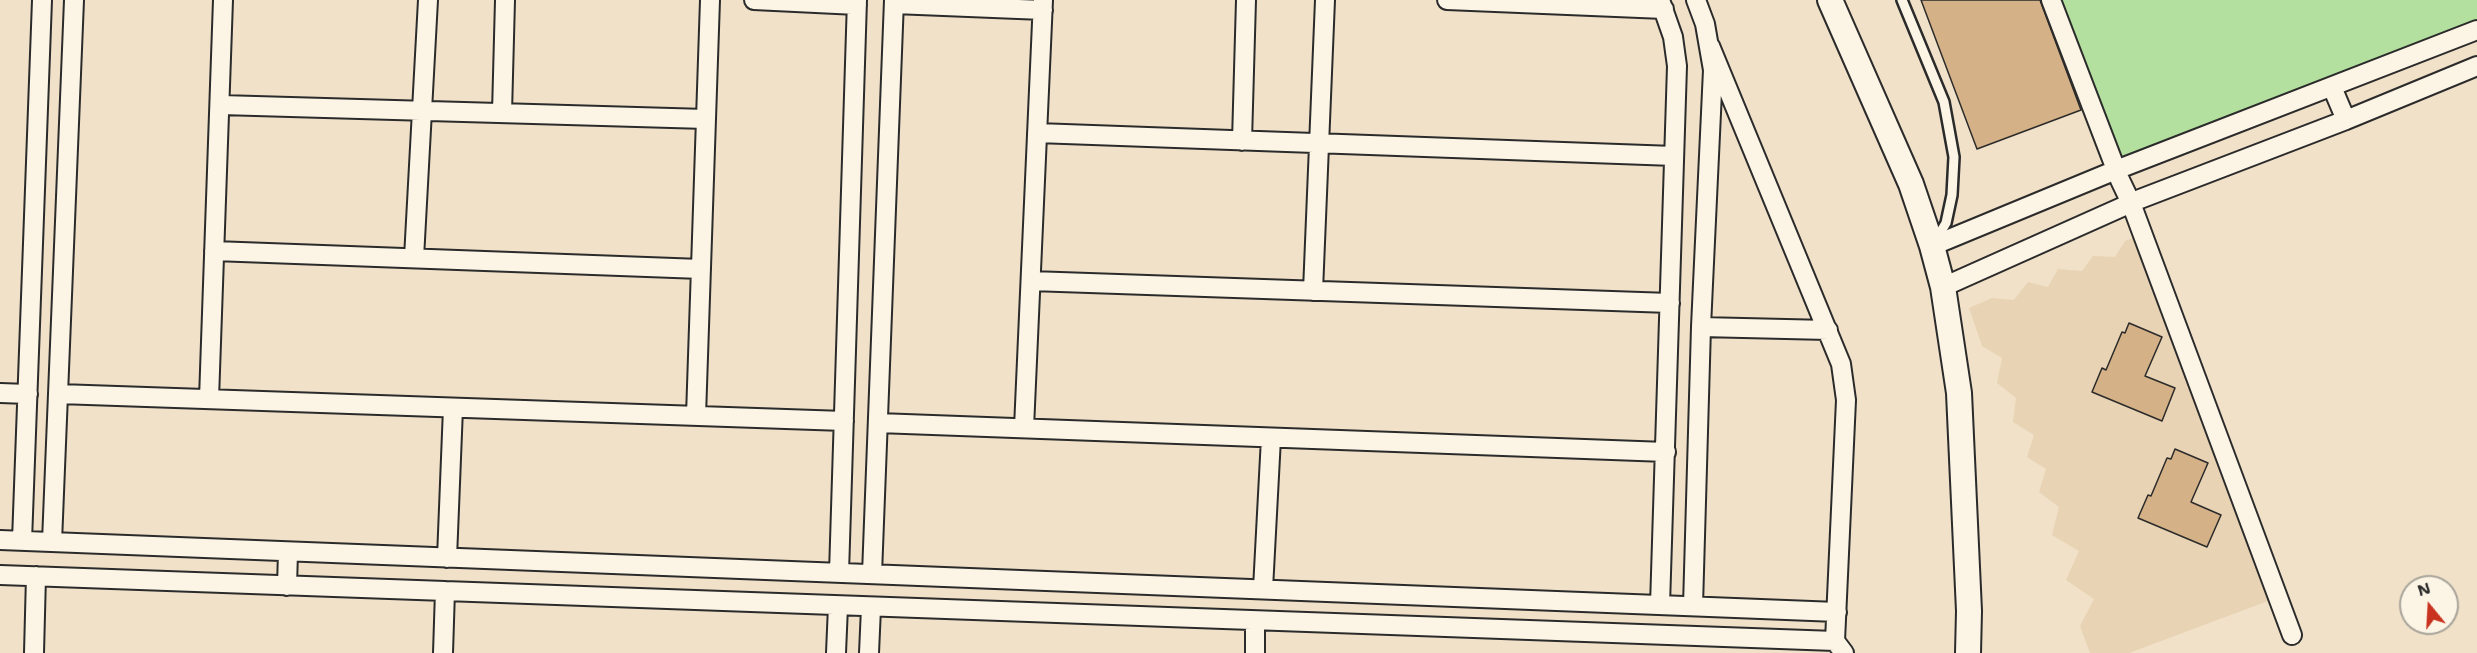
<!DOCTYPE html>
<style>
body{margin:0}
#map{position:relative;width:2477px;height:653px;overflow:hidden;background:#f0e1c8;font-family:"Shantell Sans",sans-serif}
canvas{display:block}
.north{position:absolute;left:2399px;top:575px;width:60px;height:60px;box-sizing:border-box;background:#fcf5e5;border:2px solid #a8a49b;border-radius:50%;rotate:342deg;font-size:16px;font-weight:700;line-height:24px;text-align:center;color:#2b2b2b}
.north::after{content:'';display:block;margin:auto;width:21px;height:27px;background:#c8321e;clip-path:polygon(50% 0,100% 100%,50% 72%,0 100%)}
</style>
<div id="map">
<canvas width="2477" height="653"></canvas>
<div class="north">N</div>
</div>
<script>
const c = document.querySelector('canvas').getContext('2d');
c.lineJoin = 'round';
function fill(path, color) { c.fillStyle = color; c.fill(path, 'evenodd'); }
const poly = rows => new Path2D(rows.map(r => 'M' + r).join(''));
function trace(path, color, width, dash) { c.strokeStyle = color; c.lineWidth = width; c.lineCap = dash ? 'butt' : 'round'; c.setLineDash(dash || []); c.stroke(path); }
fill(poly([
 [2143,234,2276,598,2129,653,2090,653,2080,626,2094,599,2066,580,2079,551,2052,535,2059,507,2039,492,2046,469,2027,457,2034,435,2013,422,2016,398,1997,383,2002,358,1982,346,1969,308,1992,298,2014,300,2028,282,2048,287,2058,269,2082,271,2093,256,2115,257,2125,241]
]), '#e8d3b4');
fill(poly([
 [2058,0,2477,0,2477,29,2116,170]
]), '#b3e09e');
const building = poly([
 [1921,0,2040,0,2081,110,1977,149,1921,0],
 [2129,323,2162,337,2145,376,2175,388,2162,421,2092,392,2102,368,2106,370,2122,332,2125,333,2129,323],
 [2175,449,2208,463,2191,502,2221,515,2207,547,2138,518,2148,495,2151,496,2167,458,2171,459,2175,449]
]);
fill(building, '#d4b186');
trace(building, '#2b2b2b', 1.5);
const service = poly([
 [1902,0,1944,102,1954,157,1952,195,1946,223,1934,243]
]);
const minor = poly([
 [754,0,857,5],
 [1447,0,1664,9],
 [1660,0,1673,37,1677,66,1660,605],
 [2051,0,2120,180,2131,203,2292,635],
 [894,4,1043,10],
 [1710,46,1841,364,1846,400,1835,641,1844,653],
 [2332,87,2346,120],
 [221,105,706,119],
 [502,113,505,0],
 [1037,133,1674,156],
 [1242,141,1246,0],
 [1932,246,2116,170,2477,30],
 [214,251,701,269],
 [414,258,428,0],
 [1031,281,1670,303],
 [1943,287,2140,199,2346,120,2477,66],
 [1313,291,1325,0],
 [1701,327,1828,330],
 [0,393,28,394],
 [59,394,844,421],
 [209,399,223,0],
 [696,416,710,0],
 [878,423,1666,452],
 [1024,428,1043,0],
 [0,540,1837,612],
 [22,541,42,0],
 [52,542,74,0],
 [447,558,453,408],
 [839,573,857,0],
 [872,574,894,0],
 [0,575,1835,641],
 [287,586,288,552],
 [1263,589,1271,438],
 [1693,606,1701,327,1713,70,1705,24,1696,0],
 [34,653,36,576],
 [443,653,445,591],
 [836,653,838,606],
 [869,653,871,608],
 [1255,653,1255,621]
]);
const tertiary = poly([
 [1830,0,1911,184,1932,246,1943,287,1959,393,1969,611,1968,653]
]);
trace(service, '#2b2b2b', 14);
trace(minor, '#2b2b2b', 22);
trace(tertiary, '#2b2b2b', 28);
trace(service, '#fcf5e5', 9);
trace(minor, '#fcf5e5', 18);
trace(tertiary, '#fcf5e5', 24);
</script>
